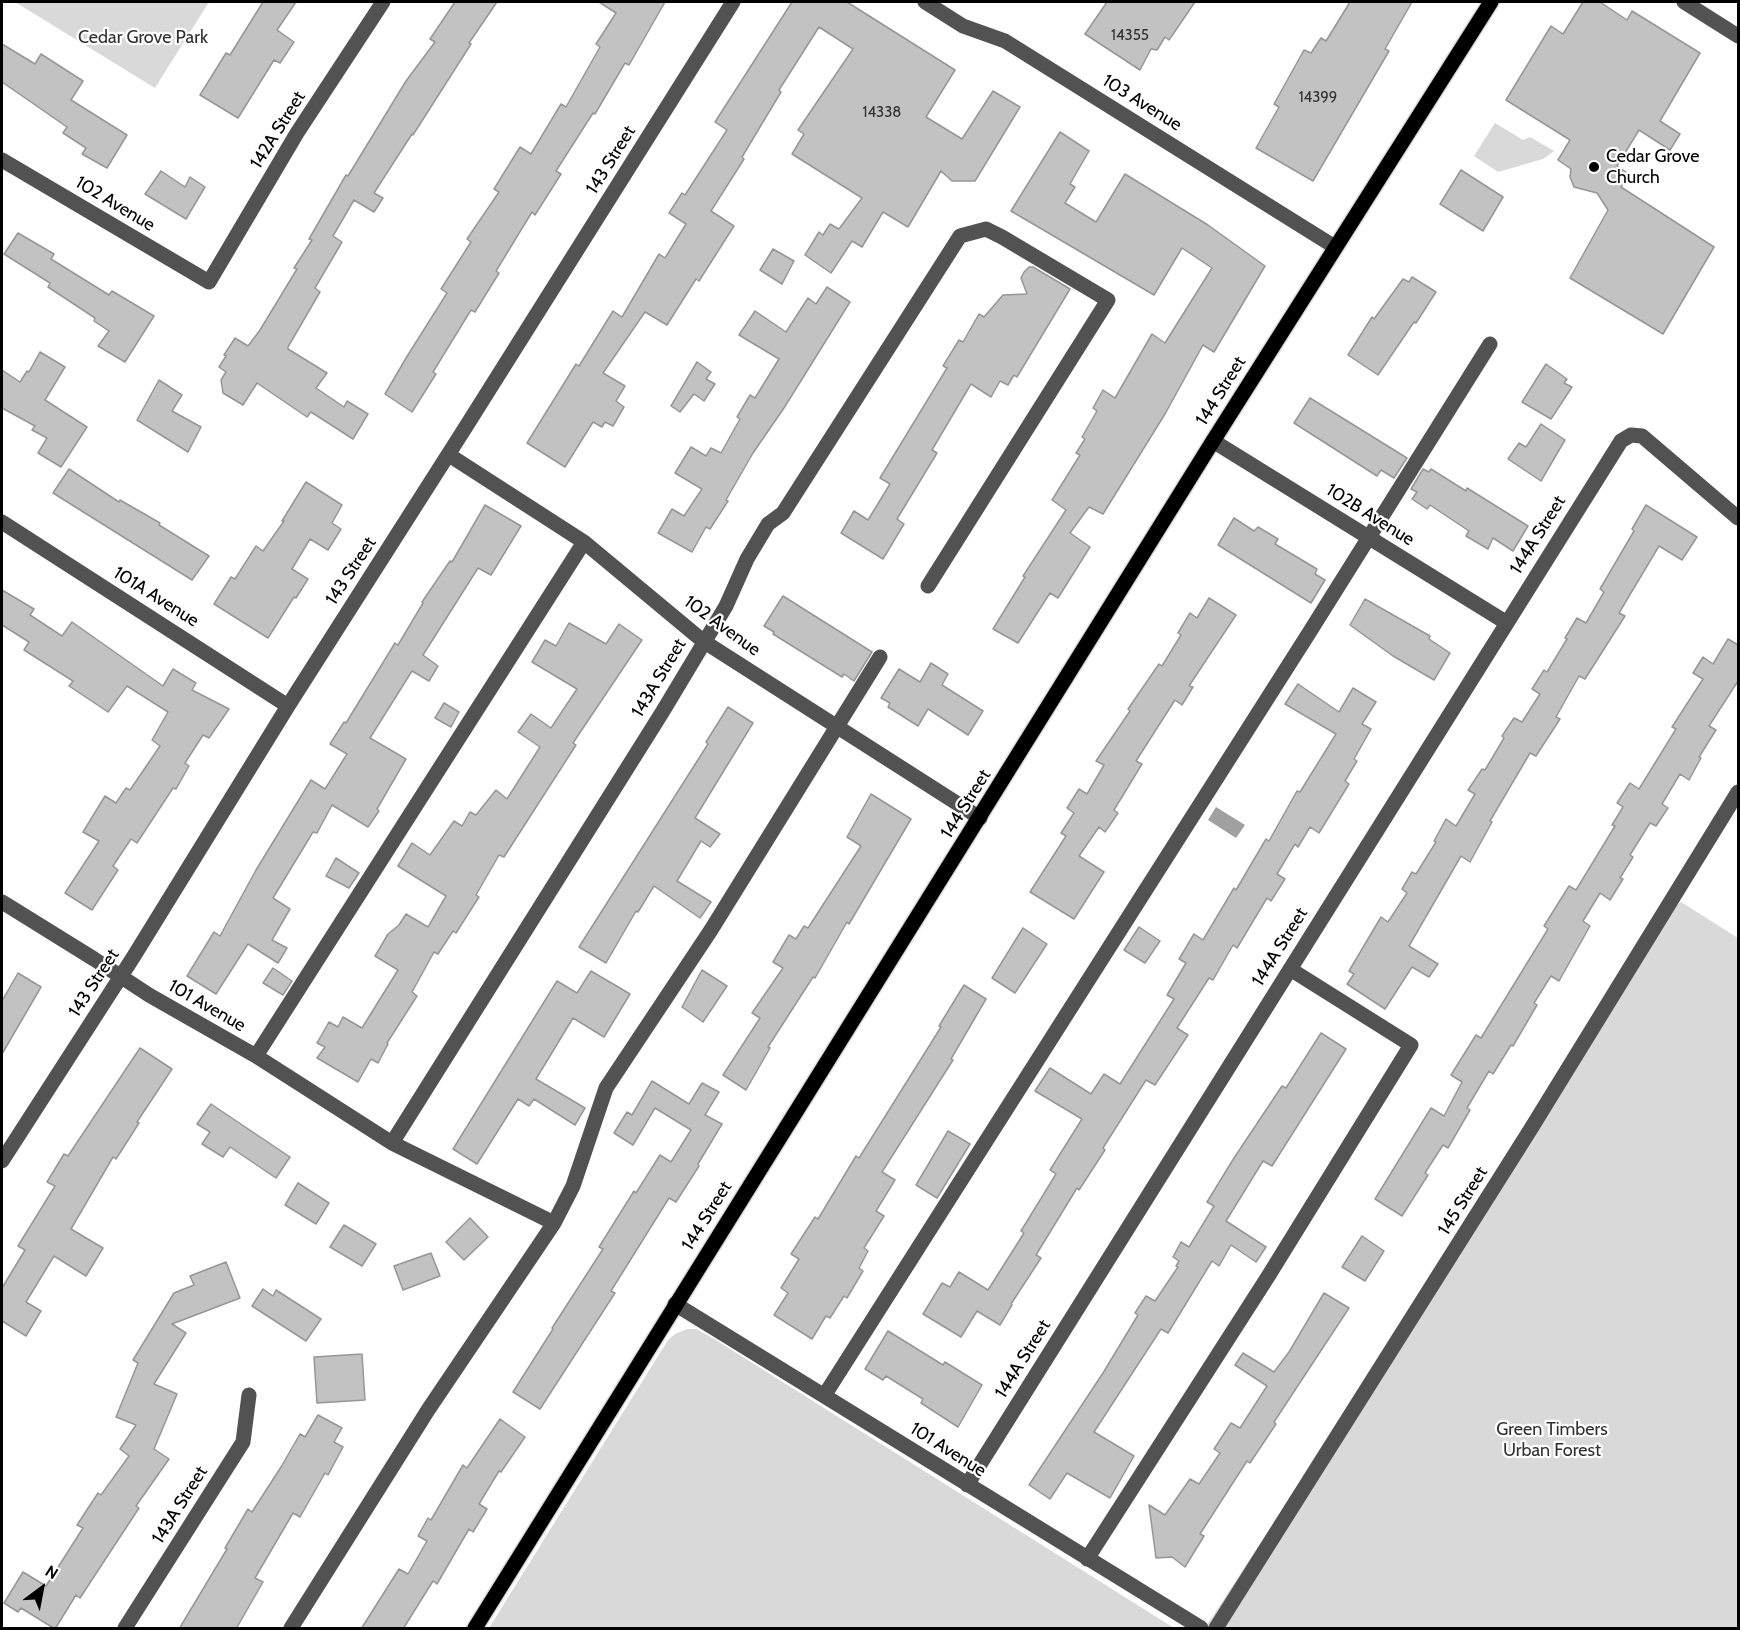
<!DOCTYPE html>
<style>
body{margin:0}
#map{position:relative;width:1740px;height:1630px;overflow:hidden;background:#fff;font-family:Cabin,sans-serif}
canvas{display:block}
.frame{position:absolute;inset:0;border:3px solid #000;pointer-events:none}
.north{position:absolute;left:12px;top:1558px;width:60px;height:60px;-webkit-text-stroke:4px #fff;paint-order:stroke;rotate:32deg;font-size:16px;font-weight:700;line-height:24px;text-align:center;color:#000}
.north::after{content:'';display:block;margin:auto;width:21px;height:27px;background:#000;clip-path:polygon(50% 0,100% 100%,50% 72%,0 100%)}
</style>
<div id="map">
<canvas width="1740" height="1630"></canvas>
<div class="frame"></div>
<div class="north">N</div>
</div>
<script>
const c = document.querySelector('canvas').getContext('2d');
c.lineJoin = 'round';
function fill(path, color) { c.fillStyle = color; c.fill(path, 'evenodd'); }
const poly = rows => new Path2D(rows.map(r => 'M' + r).join(''));
function trace(path, color, width, dash) { c.strokeStyle = color; c.lineWidth = width; c.lineCap = dash ? 'butt' : 'round'; c.setLineDash(dash || []); c.stroke(path); }
function drawText(font, color, halo, rows, align = 'center') {
  c.font = font + ' Cabin,sans-serif'; c.lineWidth = 4.5; c.setLineDash([]); c.textBaseline = 'middle'; c.strokeStyle = halo; c.fillStyle = color; for (const [text, x, y, turn = 0] of rows) {
    c.save(); c.translate(x, y); c.rotate((+turn || 0) * Math.PI / 180); c.textAlign = isNaN(turn) ? turn : align; if (halo) c.strokeText(text, 0, 0); c.fillText(text, 0, 0); c.restore();
  }
}
fill(poly([
 [15,2,209,2,155,88],
 [1495,123,1523,140,1530,137,1554,151,1543,159,1498,172,1474,156],
 [1681,902,1738,938,1738,1628,1205,1628,1677,905],
 [687,1329,696,1329,711,1337,1174,1628,489,1628,668,1340,675,1334]
]), '#d9d9d9');
fill(poly([
 [1216,807,1245,825,1236,838,1208,820]
]), '#a0a0a0');
const building = poly([
 [263,2,296,2,277,30,294,42,280,63,274,60,238,118,200,95,226,53,230,55,263,2],
 [455,2,497,2,469,43,471,44,413,135,412,134,374,193,383,198,374,212,354,200,333,236,342,242,315,288,320,292,288,347,288,349,327,373,316,388,344,407,347,401,368,414,353,439,311,412,307,417,257,383,243,405,223,393,221,380,226,372,219,367,226,356,224,355,235,338,248,346,260,330,297,269,294,268,312,240,309,239,346,175,348,176,406,81,435,42,430,39,455,2],
 [599,2,665,2,629,65,625,63,595,114,593,113,556,171,561,174,535,215,532,212,496,271,499,273,475,312,471,310,433,372,436,374,412,412,385,394,406,358,447,293,441,289,471,242,467,239,499,192,494,189,520,147,531,154,561,104,566,107,600,47,596,44,616,13,599,2],
 [792,2,847,2,955,70,926,117,962,139,993,91,1020,107,975,181,952,181,941,171,908,227,883,212,862,247,852,241,831,273,805,255,819,232,823,235,830,224,839,229,862,198,792,154,804,134,798,130,853,49,819,27,779,90,781,92,742,157,744,159,711,211,734,226,699,281,696,279,667,325,645,312,603,373,625,386,616,401,624,407,613,426,605,422,602,427,593,422,565,467,527,443,576,364,579,366,613,311,622,317,659,254,665,258,686,224,669,213,682,193,685,195,727,130,715,122,792,2],
 [1107,2,1195,2,1169,40,1165,37,1157,50,1151,49,1140,70,1085,34,1107,2],
 [1350,2,1412,2,1385,49,1389,51,1313,181,1256,148,1279,107,1274,104,1304,50,1311,53,1321,38,1326,41,1350,2],
 [1583,2,1600,2,1627,20,1632,11,1700,53,1660,121,1680,134,1670,150,1639,130,1617,166,1629,174,1621,187,1714,247,1663,334,1570,278,1608,210,1597,193,1574,187,1570,177,1571,169,1558,160,1570,140,1506,100,1551,26,1563,34,1583,2],
 [2,44,35,64,41,54,83,81,71,100,127,135,107,168,82,154,86,148,63,133,67,127,2,82,2,44],
 [1060,132,1089,151,1070,184,1075,187,1065,203,1096,222,1125,174,1208,225,1265,266,1214,352,1203,345,1165,414,1103,514,1089,507,1070,533,1090,547,1058,598,1050,593,1018,643,993,629,1025,577,1023,576,1066,510,1052,500,1080,455,1076,453,1085,439,1082,437,1097,411,1093,408,1103,390,1115,398,1152,334,1165,343,1212,268,1182,248,1154,295,1011,211,1060,132],
 [1461,170,1503,197,1483,231,1440,204,1461,170],
 [161,171,185,187,190,177,205,187,186,219,145,194,161,171],
 [18,233,54,254,51,259,109,295,112,291,154,316,125,362,98,346,109,331,94,321,95,318,48,287,50,283,4,254,18,233],
 [773,249,794,261,782,284,760,270,773,249],
 [1029,267,1033,267,1070,289,1017,377,1014,375,1008,385,1000,381,991,397,971,384,932,450,937,453,897,519,904,524,883,559,841,533,854,511,868,520,890,484,880,478,947,368,943,366,959,340,963,342,979,314,984,317,1003,295,1027,294,1021,278,1024,272,1029,267],
 [1412,277,1436,292,1416,323,1414,322,1378,375,1348,355,1372,317,1374,319,1403,279,1409,282,1412,277],
 [827,287,850,302,784,408,753,453,726,500,728,501,710,529,706,527,692,552,658,533,672,509,684,516,702,489,675,473,691,447,706,456,711,448,721,453,740,419,737,417,750,395,755,398,779,359,739,335,755,311,786,332,808,298,816,304,827,287],
 [40,352,65,367,45,400,87,427,61,467,38,453,47,438,32,430,35,426,2,408,2,370,20,382,27,371,29,372,40,352],
 [697,362,711,372,706,379,715,384,704,401,694,394,680,412,671,406,697,362],
 [1546,364,1567,379,1564,383,1572,387,1551,419,1522,402,1546,364],
 [159,380,182,395,172,411,201,427,188,452,137,420,159,380],
 [1310,398,1407,458,1394,478,1381,470,1377,476,1294,423,1310,398],
 [1541,424,1565,440,1541,481,1508,459,1519,443,1526,447,1541,424],
 [69,469,119,502,120,500,160,523,159,525,209,556,192,580,53,493,69,469],
 [1423,469,1429,472,1431,469,1466,491,1467,488,1528,526,1513,551,1493,538,1488,549,1466,536,1469,531,1430,505,1427,509,1412,499,1417,492,1411,489,1423,469],
 [306,482,342,505,332,523,341,529,328,550,310,539,292,569,308,579,296,598,294,597,268,638,214,604,231,577,235,579,256,546,263,551,284,521,282,521,306,482],
 [485,505,521,526,491,575,478,568,423,655,438,666,429,681,412,671,370,738,406,759,377,809,379,811,368,827,332,805,317,833,313,832,273,898,290,909,272,940,287,948,278,963,248,944,216,994,187,976,214,932,220,936,256,870,311,780,325,789,347,754,330,744,344,722,346,723,395,643,398,645,423,603,422,602,450,561,452,562,485,505],
 [1646,505,1697,537,1682,560,1659,546,1619,613,1625,616,1585,679,1579,676,1556,717,1560,719,1536,756,1530,753,1490,821,1492,822,1470,862,1461,856,1409,946,1438,964,1429,977,1412,967,1385,1009,1347,984,1354,974,1349,971,1381,917,1388,922,1407,893,1402,889,1412,872,1416,874,1436,842,1434,841,1446,819,1456,826,1475,794,1468,790,1482,769,1485,770,1504,738,1502,736,1514,718,1522,722,1540,694,1532,689,1544,670,1547,672,1567,639,1565,638,1577,618,1586,623,1604,592,1600,589,1634,531,1632,529,1646,505],
 [1234,518,1254,531,1258,527,1278,539,1275,544,1317,569,1315,574,1325,580,1311,603,1218,545,1234,518],
 [2,590,34,609,30,615,62,636,72,622,163,686,173,669,196,683,192,690,229,709,209,738,203,735,185,763,189,766,176,789,173,788,137,843,131,839,113,866,118,870,92,910,65,893,99,841,83,832,105,796,116,803,126,788,130,790,160,746,152,740,168,712,127,686,108,712,69,686,73,681,24,650,29,642,2,625,2,590],
 [783,596,872,652,854,681,844,674,842,677,773,634,774,632,764,626,783,596],
 [1209,598,1236,615,1189,686,1193,687,1182,705,1175,700,1136,761,1142,764,1114,810,1118,813,1105,832,1099,827,1079,856,1104,872,1074,919,1030,892,1066,836,1061,833,1074,813,1067,808,1079,789,1087,794,1104,765,1096,761,1130,711,1128,709,1159,664,1162,666,1181,635,1178,633,1190,613,1197,618,1209,598],
 [1365,599,1430,636,1429,639,1450,653,1434,680,1393,656,1350,625,1365,599],
 [569,623,606,644,619,624,642,640,573,743,576,745,504,857,499,855,476,895,479,897,456,933,453,931,438,954,434,952,412,992,417,996,387,1043,388,1044,378,1063,371,1059,358,1082,317,1058,325,1047,317,1043,329,1022,338,1027,343,1017,362,1028,398,970,375,956,388,934,399,925,406,914,428,927,446,896,398,866,412,843,430,855,454,821,462,826,470,812,476,815,496,790,507,799,540,747,518,732,531,714,551,728,577,689,532,662,545,640,556,646,569,623],
 [1728,639,1738,645,1738,681,1709,726,1716,730,1699,757,1701,758,1689,780,1680,774,1662,804,1668,808,1656,826,1650,823,1630,855,1633,857,1620,878,1623,879,1610,900,1600,893,1583,921,1590,926,1559,981,1551,976,1534,1003,1537,1005,1513,1046,1511,1045,1493,1074,1489,1071,1467,1108,1470,1110,1448,1148,1443,1145,1425,1173,1428,1175,1402,1216,1375,1199,1431,1108,1444,1116,1462,1082,1451,1075,1476,1035,1481,1038,1548,929,1544,926,1569,886,1576,890,1615,826,1612,825,1623,807,1617,803,1630,783,1639,789,1676,729,1672,727,1703,679,1693,673,1703,657,1713,664,1728,639],
 [931,663,948,674,942,685,983,711,968,735,928,709,918,726,888,707,890,703,881,698,899,669,920,682,931,663],
 [1298,684,1339,712,1353,688,1376,702,1362,724,1371,729,1354,759,1357,761,1345,781,1349,784,1319,833,1310,827,1298,847,1295,844,1277,874,1285,879,1271,901,1267,898,1237,948,1233,945,1213,980,1209,978,1177,1028,1188,1035,1155,1085,1146,1080,1103,1148,1105,1150,1079,1190,1077,1188,1036,1255,1041,1258,1011,1304,1012,1305,1000,1325,977,1311,961,1337,923,1314,942,1283,950,1287,959,1272,988,1290,1024,1233,1021,1231,1056,1174,1050,1170,1082,1119,1035,1091,1050,1068,1091,1094,1104,1074,1120,1084,1174,999,1167,995,1186,963,1179,959,1194,934,1203,940,1234,888,1236,890,1266,839,1269,841,1297,791,1300,792,1336,734,1285,704,1298,684],
 [444,703,459,712,451,727,435,718,444,703],
 [728,707,753,723,695,818,720,834,710,847,701,841,677,881,711,902,700,918,654,886,638,912,636,911,606,963,579,947,708,744,706,742,728,707],
 [871,794,911,819,849,924,847,922,815,978,813,977,768,1047,770,1048,746,1090,723,1075,760,1018,752,1013,783,968,773,962,789,935,796,939,804,926,808,928,861,846,847,837,871,794],
 [336,858,359,873,349,888,326,876,336,858],
 [1139,927,1160,941,1145,963,1124,950,1139,927],
 [1023,928,1047,944,1015,993,992,978,1023,928],
 [273,968,292,981,283,995,263,983,273,968],
 [702,970,727,986,703,1022,682,1007,702,970],
 [591,971,630,994,604,1037,573,1018,536,1079,585,1108,575,1125,534,1099,529,1106,518,1099,477,1164,453,1149,557,981,577,993,591,971],
 [18,973,41,987,2,1054,2,1001,18,973],
 [964,985,986,999,951,1059,953,1060,882,1172,895,1180,876,1211,884,1216,864,1248,868,1251,859,1268,863,1271,847,1298,844,1296,830,1318,826,1316,812,1339,774,1315,788,1293,781,1288,799,1259,791,1254,815,1217,818,1219,856,1156,859,1158,941,1027,939,1026,964,985],
 [1321,1033,1346,1049,1272,1166,1263,1161,1226,1221,1266,1247,1256,1262,1231,1245,1219,1266,1212,1261,1168,1333,1161,1329,1094,1432,1134,1456,1110,1498,1067,1473,1050,1499,1029,1485,1103,1373,1138,1315,1135,1313,1146,1296,1155,1301,1178,1267,1176,1266,1179,1261,1173,1257,1181,1242,1189,1247,1214,1206,1207,1202,1234,1158,1282,1086,1286,1088,1321,1033],
 [140,1048,172,1069,137,1122,139,1123,116,1159,113,1157,71,1229,103,1248,86,1276,54,1256,26,1302,41,1311,26,1336,2,1321,2,1288,25,1250,18,1246,55,1186,47,1182,64,1154,68,1156,140,1048],
 [652,1081,689,1104,702,1083,719,1092,705,1115,722,1124,698,1164,699,1166,676,1202,669,1198,611,1291,615,1293,540,1409,513,1392,553,1329,552,1328,603,1249,599,1247,634,1191,636,1193,660,1155,671,1162,691,1130,655,1108,633,1145,614,1133,627,1112,632,1115,652,1081],
 [211,1104,290,1157,276,1178,230,1147,223,1157,202,1144,210,1132,197,1124,211,1104],
 [948,1131,970,1144,937,1198,916,1185,948,1131],
 [298,1183,329,1203,316,1224,285,1205,298,1183],
 [470,1218,488,1237,464,1260,446,1242,470,1218],
 [344,1225,376,1244,362,1266,330,1247,344,1225],
 [1362,1236,1384,1251,1365,1281,1342,1267,1362,1236],
 [431,1253,440,1276,403,1290,394,1266,431,1253],
 [226,1262,240,1298,172,1324,186,1333,154,1384,177,1394,154,1449,169,1459,136,1506,139,1508,80,1598,76,1595,55,1629,21,1608,18,1612,4,1603,23,1572,46,1586,83,1528,77,1525,98,1493,101,1495,129,1456,120,1449,136,1425,116,1417,138,1363,133,1360,174,1293,194,1285,190,1276,226,1262],
 [263,1289,273,1296,276,1290,321,1319,306,1341,252,1306,263,1289],
 [1324,1293,1349,1308,1274,1422,1276,1424,1250,1463,1247,1461,1200,1534,1204,1536,1185,1567,1172,1557,1156,1558,1149,1505,1165,1515,1190,1479,1199,1484,1220,1453,1214,1449,1231,1423,1240,1428,1267,1386,1235,1365,1243,1353,1274,1372,1289,1352,1324,1293],
 [888,1331,943,1365,945,1362,982,1385,958,1427,921,1403,923,1399,886,1376,883,1380,865,1369,888,1331],
 [362,1354,365,1400,317,1403,314,1357,362,1354],
 [318,1415,342,1428,334,1442,343,1447,328,1475,325,1473,300,1517,293,1513,255,1578,263,1582,236,1629,179,1629,227,1549,225,1548,248,1509,252,1512,281,1467,300,1434,305,1437,318,1415],
 [500,1419,525,1437,501,1472,499,1471,479,1504,487,1509,473,1532,469,1529,437,1584,433,1581,403,1629,361,1629,399,1569,408,1574,427,1541,418,1536,428,1518,431,1520,463,1465,467,1468,500,1419]
]);
fill(building, '#c2c2c2');
trace(building, '#969696', 1.5);
const major = poly([
 [475,1628,1213,441,1491,2]
]);
trace(major, '#dbdbdb', 18);
trace(poly([
 [925,2,963,26,1005,41,1335,247],
 [1684,2,1738,36],
 [2,160,209,282,297,133,383,2],
 [1213,441,1507,623],
 [449,455,584,542,703,641,980,818],
 [2,522,288,706],
 [2,902,94,959,149,995,256,1056,392,1143,554,1223,428,1410,291,1628],
 [256,1056,584,542],
 [392,1143,663,711,726,606,747,559,768,524,783,513,960,236,986,229,1002,237,1108,300,928,586],
 [2,1161,134,956,288,706,467,425,733,2],
 [554,1223,573,1186,606,1088,711,930,880,657],
 [675,1304,1201,1628],
 [824,1396,1309,633,1490,344],
 [967,1485,1621,441,1631,435,1642,436,1738,518],
 [1087,1559,1269,1275,1411,1045,1290,969],
 [125,1628,243,1442,249,1395],
 [1216,1628,1532,1127,1738,792]
]), '#525252', 15);
trace(major, '#000', 15);
for (const [x, y, r, color] of [
 [1594,167,6,"#000"]
]) { const dot = new Path2D(); dot.arc(x, y, r, 0, 2 * Math.PI); c.fillStyle = color; c.fill(dot); trace(dot, '#fff', 2); }
drawText('15px', '#303030', null, [
 ["14355",1130,36],
 ["14399",1318,98],
 ["14338",882,113]
]);
drawText('18px', '#303030', '#fff', [
 ["Cedar Grove Park",143,38],
 ["Green Timbers",1552,1430],
 ["Urban Forest",1552,1451]
]);
drawText('18px', '#000', '#fff', [
 ["103 Avenue",1142,103,32],
 ["142A Street",278,130,-58],
 ["143 Street",611,160,-58],
 ["102 Avenue",115,204,31],
 ["144 Street",1221,391,-58],
 ["102B Avenue",1370,515,32],
 ["144A Street",1538,535,-58],
 ["143 Street",351,571,-57],
 ["101A Avenue",156,597,32],
 ["102 Avenue",722,626,36],
 ["143A Street",659,678,-59],
 ["144 Street",966,804,-58],
 ["144A Street",1280,947,-58],
 ["143 Street",94,983,-57],
 ["101 Avenue",207,1006,30],
 ["145 Street",1463,1201,-58],
 ["144 Street",707,1216,-58],
 ["144A Street",1023,1359,-58],
 ["101 Avenue",948,1450,32],
 ["143A Street",180,1505,-58]
]);
drawText('18px', '#000', '#fff', [
 ["Cedar Grove",1606,157],
 ["Church",1606,178]
], 'left');
</script>
